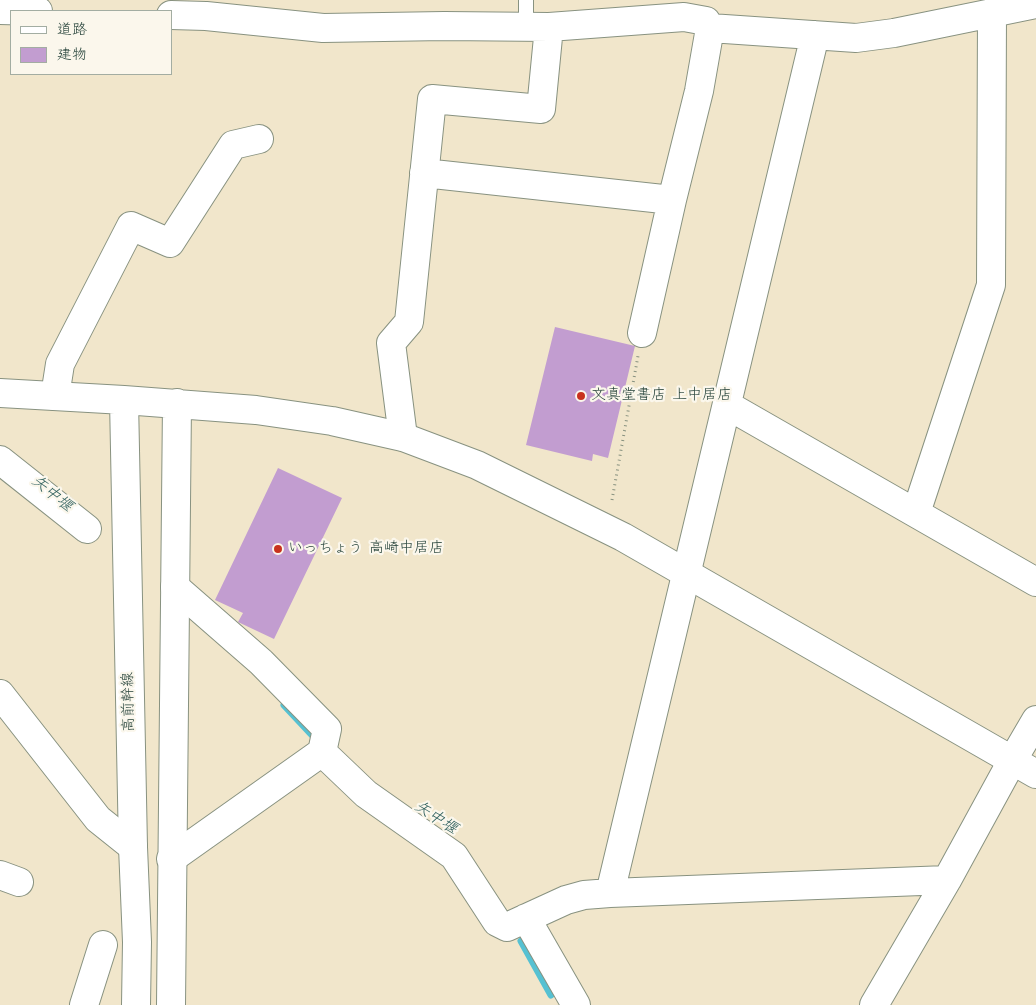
<!DOCTYPE html>
<meta charset="utf-8">
<style>
body{margin:0}
#map{position:relative;width:1036px;height:1005px;overflow:hidden;background:#f1e6cb;font-family:Kalam,"Klee One",sans-serif}
canvas{display:block}
.legend{position:absolute;left:10px;top:10px;width:162px;height:65px;box-sizing:border-box;background:#fbf7ec;border:1px solid #a3ada2;margin:0;padding:6px 9px;list-style:none;font-size:15px;color:#1f3d34}
.legend li{display:flex;align-items:center;gap:10px;height:25px}
.legend b{width:25px;border:1px solid #a3ada2}
</style>
<div id="map">
<canvas width="1036" height="1005"></canvas>
<ul class="legend">
<li><b style="height:6px;background:#fff"></b>道路</li>
<li><b style="height:14px;background:#c29dd0"></b>建物</li>
</ul>
</div>
<script>
const c = document.querySelector('canvas').getContext('2d');
c.lineJoin = 'round';
const poly = rows => new Path2D(rows.map(r => 'M' + r).join(''));
function trace(path, color, width, dash) { c.strokeStyle = color; c.lineWidth = width; c.lineCap = dash ? 'butt' : 'round'; c.setLineDash(dash || []); c.stroke(path); }
function fill(path, color) { c.fillStyle = color; c.fill(path, 'evenodd'); }
function drawText(font, color, halo, rows, align = 'center') {
  c.font = font + ' Kalam,"Klee One",sans-serif'; c.lineWidth = 4.5; c.setLineDash([]); c.textBaseline = 'middle'; c.strokeStyle = halo; c.fillStyle = color; for (const [text, x, y, turn = 0] of rows) {
    c.save(); c.translate(x, y); c.rotate((+turn || 0) * Math.PI / 180); c.textAlign = isNaN(turn) ? turn : align; if (halo) c.strokeText(text, 0, 0); c.fillText(text, 0, 0); c.restore();
  }
}
trace(poly([
 [284,705,314,737],
 [521,941,551,995]
]), '#56c1d2', 7);
fill(poly([
 [555,327,635,346,608,458,593,454,592,461,526,445],
 [278,468,342,498,274,639,238,622,243,613,215,600]
]), '#c29dd0');
const service = poly([
 [526,26,526,0]
]);
const minor = poly([
 [0,10,38,11],
 [171,15,206,16,323,28,444,26,549,27,684,17,706,21,710,28],
 [424,173,672,200],
 [642,333,672,200,699,91,710,28,856,38,894,33,1036,4],
 [55,396,60,364,131,226,170,243,233,145,259,139],
 [727,405,1036,582],
 [403,437,391,343,409,322,432,99,541,109,549,27],
 [0,460,87,529],
 [916,513,991,285,992,13],
 [0,694,98,819,133,847],
 [322,752,366,794,454,856,497,922,507,927,566,900,584,895,610,893,947,880],
 [171,859,322,752,327,729,261,662,175,587],
 [0,875,19,882],
 [610,893,815,35],
 [526,918,576,1005],
 [84,1005,103,945],
 [874,1005,947,880,1012,761]
]);
const tertiary = poly([
 [0,393,124,400,256,410,332,421,403,437,477,465,623,537,1036,774],
 [124,400,133,847,137,942,136,1005],
 [1012,761,1036,720],
 [171,1005,177,403]
]);
trace(service, '#889280', 16);
trace(minor, '#889280', 30);
trace(tertiary, '#889280', 30);
trace(poly([
 [612,500,638,356]
]), '#889280', 3, [1, 4]);
trace(service, '#fff', 14);
trace(minor, '#fff', 28);
trace(tertiary, '#fff', 28);
for (const [x, y, r, color] of [
 [581,396,5,"#c8321e"],
 [278,549,5,"#c8321e"]
]) { const dot = new Path2D(); dot.arc(x, y, r, 0, 2 * Math.PI); c.fillStyle = color; c.fill(dot); trace(dot, '#fbf7ec', 2); }
drawText('15px', '#1f3d34', '#fbf7ec', [
 ["文真堂書店 上中居店",591,396],
 ["いっちょう 高崎中居店",288,549]
], 'left');
drawText('15px', '#1f3d34', '#fbf7ec', [
 ["高前幹線",130,702,-91]
]);
drawText('italic 16px', '#2d5e5c', '#fbf7ec', [
 ["矢中堰",51,495,39],
 ["矢中堰",435,819,33]
]);
</script>
